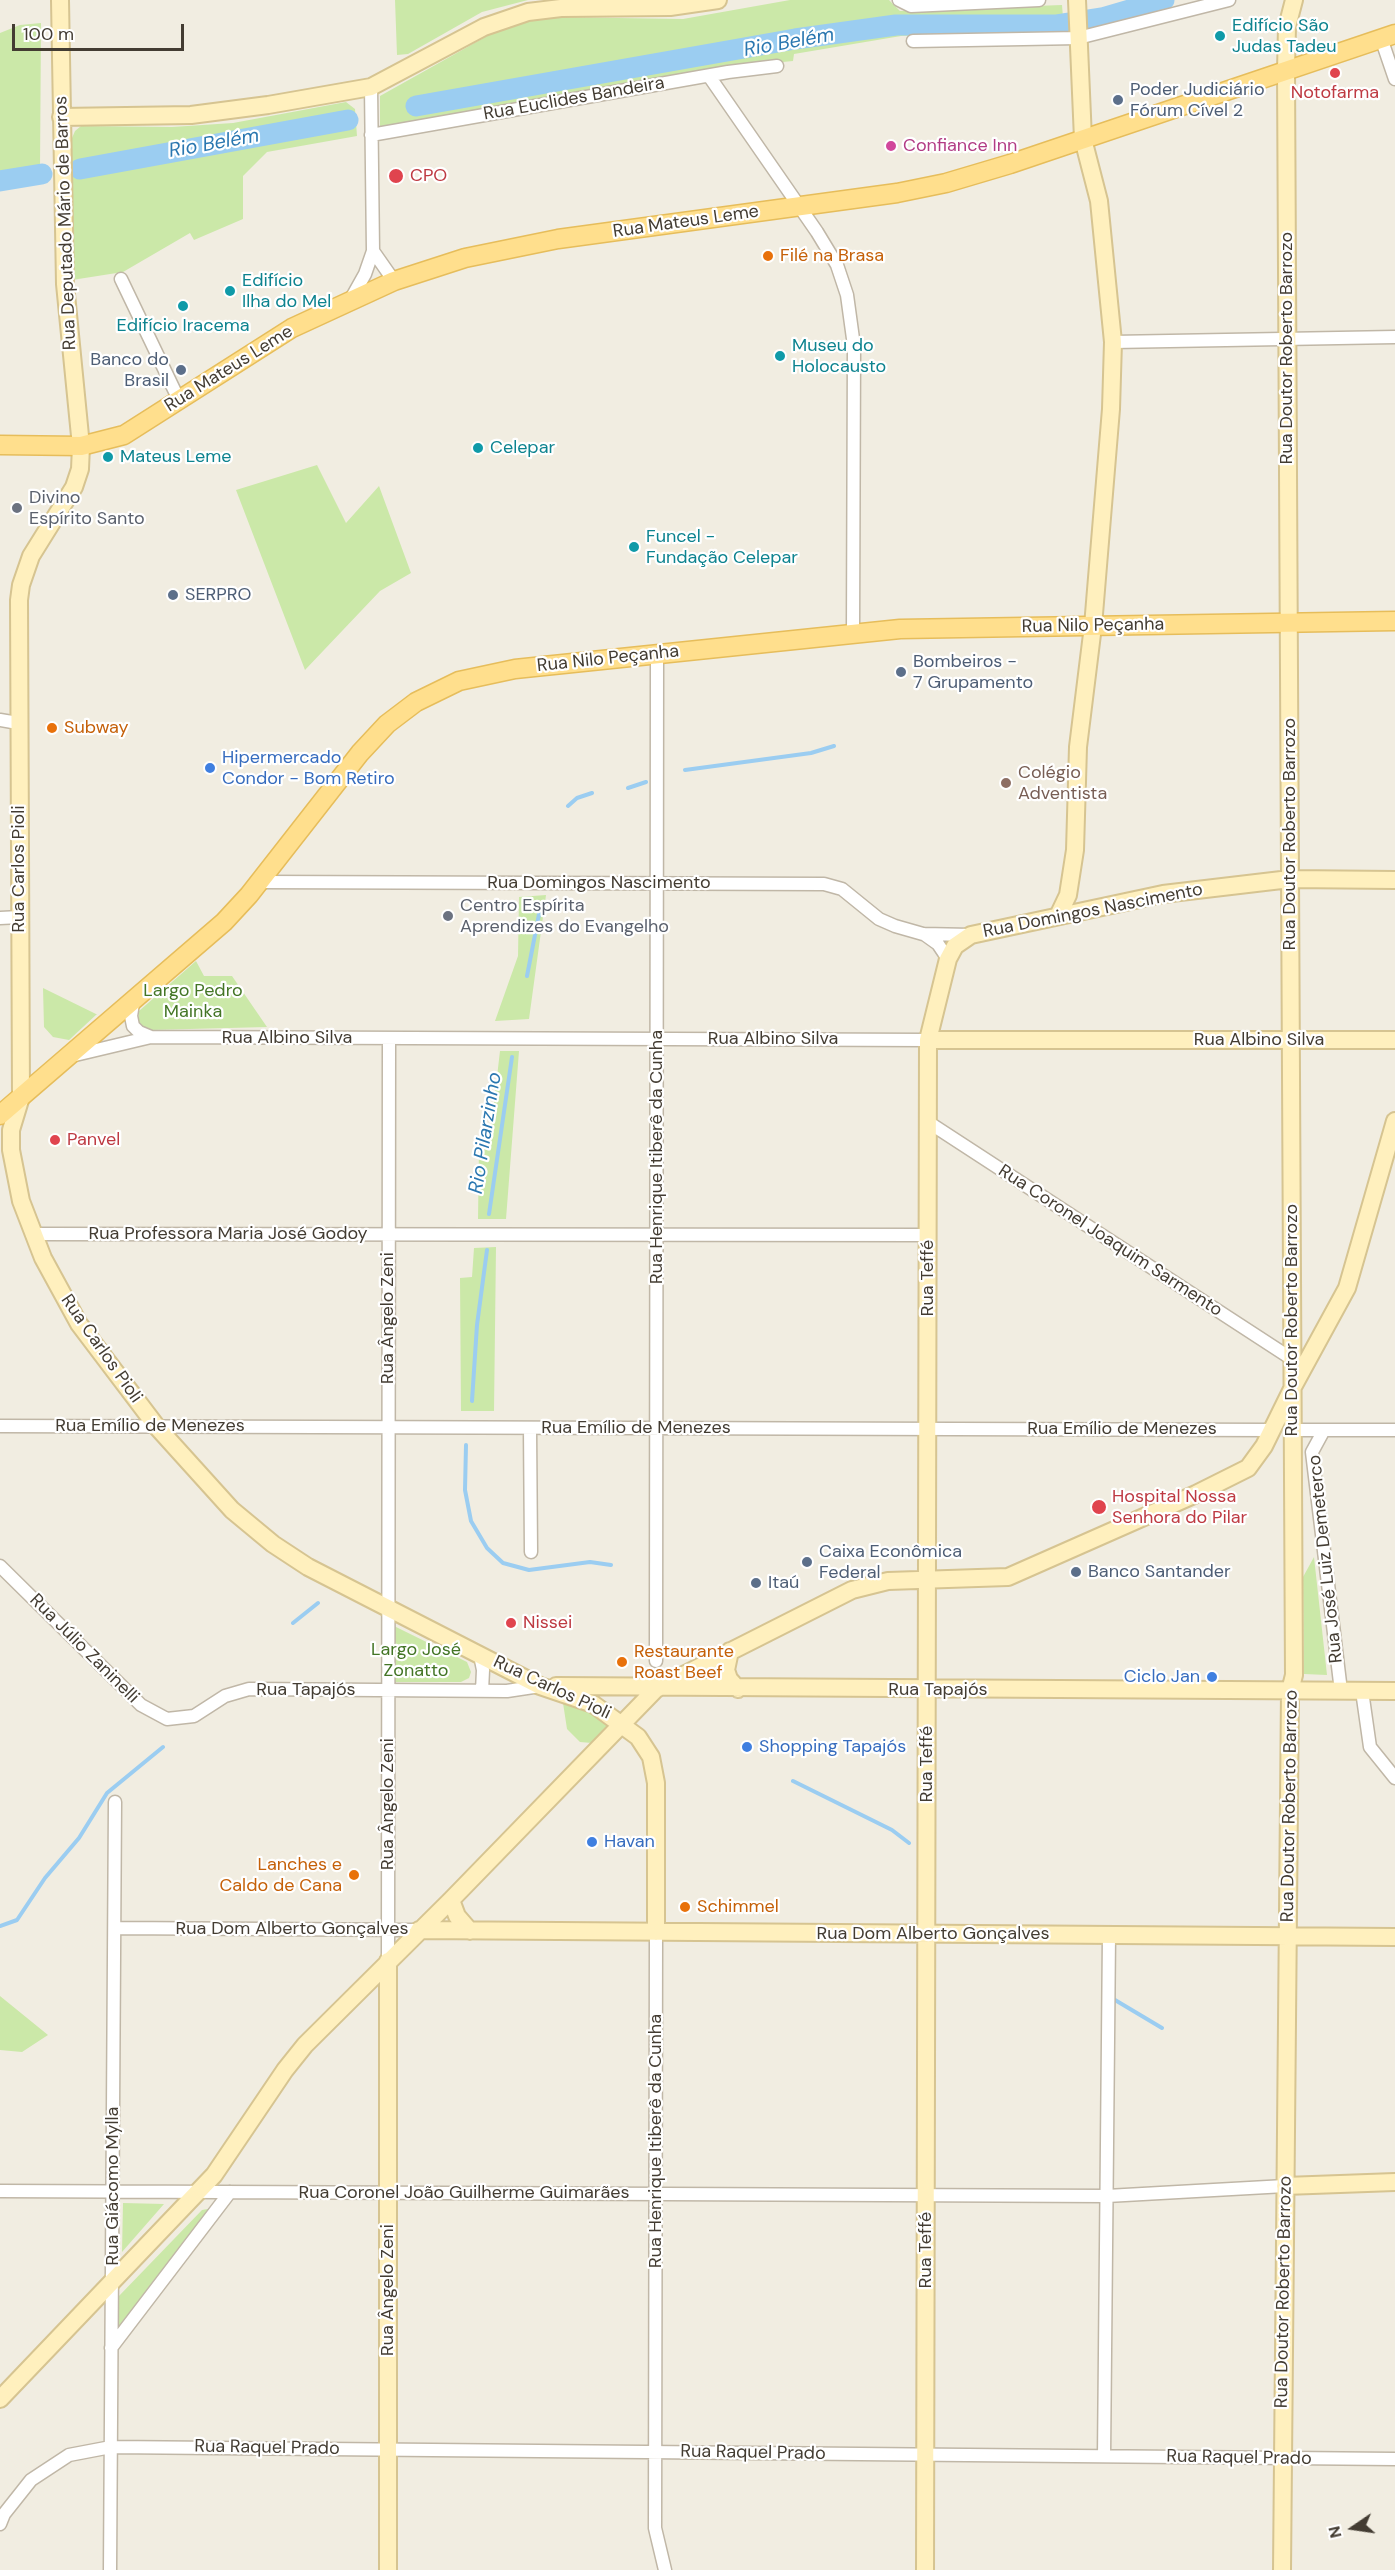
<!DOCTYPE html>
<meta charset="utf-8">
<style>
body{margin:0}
#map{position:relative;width:1395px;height:2570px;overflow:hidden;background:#f1ede1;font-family:"DM Sans",sans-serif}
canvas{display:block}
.north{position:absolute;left:1323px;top:2498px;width:60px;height:60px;-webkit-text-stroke:4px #fff;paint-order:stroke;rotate:257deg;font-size:16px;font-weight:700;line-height:24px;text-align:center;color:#433c32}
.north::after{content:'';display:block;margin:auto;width:21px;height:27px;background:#433c32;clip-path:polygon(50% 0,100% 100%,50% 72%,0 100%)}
.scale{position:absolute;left:12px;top:24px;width:172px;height:27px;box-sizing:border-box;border:3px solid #433c32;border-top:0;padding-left:8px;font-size:18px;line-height:21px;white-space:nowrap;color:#433c32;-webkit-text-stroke:4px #fff;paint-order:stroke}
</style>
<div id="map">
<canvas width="1395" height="2570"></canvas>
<div class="north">N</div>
<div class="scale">100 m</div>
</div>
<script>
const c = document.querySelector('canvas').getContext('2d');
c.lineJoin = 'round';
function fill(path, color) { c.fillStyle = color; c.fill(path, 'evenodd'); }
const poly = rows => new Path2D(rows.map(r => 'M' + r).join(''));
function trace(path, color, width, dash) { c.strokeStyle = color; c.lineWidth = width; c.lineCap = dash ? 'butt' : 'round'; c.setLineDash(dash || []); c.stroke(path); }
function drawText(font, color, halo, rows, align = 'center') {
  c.font = font + ' "DM Sans",sans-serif'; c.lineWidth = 4.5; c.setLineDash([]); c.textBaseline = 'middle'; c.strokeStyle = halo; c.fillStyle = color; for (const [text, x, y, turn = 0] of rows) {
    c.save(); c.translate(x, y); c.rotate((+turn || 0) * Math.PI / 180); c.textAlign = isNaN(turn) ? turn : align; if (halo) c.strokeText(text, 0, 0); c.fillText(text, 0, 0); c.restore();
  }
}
fill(poly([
 [395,0,528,0,482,12,408,54,397,55],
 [790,0,889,0,900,11,1062,5,1064,30,901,36,794,54,793,61,711,69,380,129,380,96,496,31,531,20,552,17,683,19],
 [41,23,40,169,0,177,0,33,20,25],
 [346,102,355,109,357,136,267,152,243,176,243,219,194,240,190,233,123,272,72,280,72,138,75,131,81,126,172,127,233,123],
 [317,465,346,523,379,486,411,573,380,591,305,670,236,490],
 [546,895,529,1019,495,1021,518,956,519,897],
 [196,961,204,976,232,976,267,1027,151,1030,143,1028,138,1021,139,1011],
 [43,988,96,1014,97,1014,69,1040,53,1037,44,1027],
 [500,1051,519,1051,506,1219,478,1219,479,1146,489,1145],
 [496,1247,494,1411,461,1411,460,1278,472,1277,474,1248],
 [1314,1557,1327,1675,1304,1674,1303,1577],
 [394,1626,467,1662,471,1672,469,1678,461,1682,394,1682],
 [563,1703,577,1705,612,1722,592,1743,580,1742,567,1729],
 [0,1996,48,2035,22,2052,0,2050],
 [123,2203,164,2204,122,2252],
 [213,2208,118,2331,118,2297,202,2210]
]), '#cbe8a8');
trace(poly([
 [685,770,811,753,834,746],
 [628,788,646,782],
 [568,806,577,798,592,793],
 [527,976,541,904],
 [489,1214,512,1057],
 [472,1401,477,1325,487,1250],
 [466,1445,465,1490,471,1521,487,1548,503,1563,529,1570,590,1562,611,1565],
 [293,1623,318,1603],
 [793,1781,892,1830,909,1843],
 [0,1926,17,1920,45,1878,79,1838,107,1793,163,1747],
 [1115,2000,1162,2028]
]), '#9bcdf1', 4);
trace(poly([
 [416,106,795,39,896,25,1057,25,1102,18,1164,0],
 [80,169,348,120],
 [0,181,42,174]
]), '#9bcdf1', 21);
const street = poly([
 [899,0,911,6,1039,0],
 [1381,38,1395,79],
 [913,41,1078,38,1229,0],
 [709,76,817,232,837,265,847,295,854,346,853,632],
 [371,135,728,72,777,66],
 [373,251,394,281],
 [121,279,179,400],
 [351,299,365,274,373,251,371,87],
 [1113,342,1395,337],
 [0,720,18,723],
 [260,882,824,884,842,889,879,919,895,926,923,934,971,935],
 [0,918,20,917],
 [924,934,938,944,948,959],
 [133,1003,131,1016,133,1026,139,1032,151,1037],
 [71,1056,151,1037,928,1040],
 [928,1122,1292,1359],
 [32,1234,928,1235],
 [0,1426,1272,1430],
 [530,1428,531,1552],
 [1293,1430,1395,1430],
 [1324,1430,1312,1452,1341,1691],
 [0,1566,141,1705,167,1719,194,1716,225,1696,249,1689,507,1691,540,1686],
 [480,1655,483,1670,482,1691],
 [656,1661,657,653],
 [1362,1691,1370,1747,1395,1778],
 [115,1928,419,1930],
 [656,1932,655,2528,665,2570],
 [388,1961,389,1038],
 [0,2191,1107,2196,1285,2186],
 [111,2348,230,2192],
 [1104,2456,1109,1935],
 [0,2524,4,2514,31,2480,69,2455,111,2447,1395,2459],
 [110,2570,115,1802]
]);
const secondary = poly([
 [60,0,65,284,81,446,80,469,74,487,31,556,21,585,19,600,21,1097,11,1130,11,1150,21,1201,43,1258,79,1324,157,1427,232,1510,273,1544,308,1567,540,1686,593,1704,638,1737,651,1757,656,1783,656,1932],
 [61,117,191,115,268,105,371,87,484,27,528,12,561,8,670,7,718,0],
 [1058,916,1068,895,1075,850,1078,747,1093,626,1111,409,1113,342,1099,201,1083,139,1077,0],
 [928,1040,1395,1040],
 [730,1651,726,1670,729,1679,738,1689],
 [556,1686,1395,1691],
 [451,1900,457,1916,470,1931],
 [419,1930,1395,1937],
 [1285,2186,1395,2182],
 [0,2399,214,2175,285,2070,305,2045,451,1900,656,1689,852,1590,888,1581,1008,1577,1196,1494,1248,1468,1264,1446,1293,1387,1347,1288,1395,1121],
 [388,2570,388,1961],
 [925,2570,928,1040,948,959,955,946,971,935,1163,894,1290,879,1395,880],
 [1282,2570,1290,1691,1294,1675,1286,70,1287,27,1294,0]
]);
const primary = poly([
 [0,445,81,446,124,435,292,328,394,281,465,258,558,239,897,193,946,183,1010,164,1395,34],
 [0,1115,224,922,249,895,360,753,387,724,416,702,459,681,515,669,900,629,1395,621]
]);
trace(street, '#c0b7a7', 15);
trace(secondary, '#d6c491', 20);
trace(primary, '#e6bd5b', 21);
trace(street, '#fff', 12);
trace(secondary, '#fff0be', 16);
trace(primary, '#ffdf8d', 18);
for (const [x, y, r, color] of [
 [1220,36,6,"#0f9aa8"],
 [1335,73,6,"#e0444e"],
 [1118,100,6,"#5c6f8a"],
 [891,146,6,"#d1479c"],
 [396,176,8,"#e0444e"],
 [768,256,6,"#e8710a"],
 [230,291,6,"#0f9aa8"],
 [183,306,6,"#0f9aa8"],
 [780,356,6,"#0f9aa8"],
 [181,370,6,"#5c6f8a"],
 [478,448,6,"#0f9aa8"],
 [108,457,6,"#0f9aa8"],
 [17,508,6,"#6b7280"],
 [634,547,6,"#0f9aa8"],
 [173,595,6,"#5c6f8a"],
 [901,672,6,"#5c6f8a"],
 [52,728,6,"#e8710a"],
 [210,768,6,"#3f7fe0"],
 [1006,783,6,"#8d6e63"],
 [448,916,6,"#6b7280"],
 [55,1140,6,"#e0444e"],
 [1099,1507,8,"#e0444e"],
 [807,1562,6,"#5c6f8a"],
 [1076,1572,6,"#5c6f8a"],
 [756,1583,6,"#5c6f8a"],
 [511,1623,6,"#e0444e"],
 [622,1662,6,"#e8710a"],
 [1212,1677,6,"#3f7fe0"],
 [747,1747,6,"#3f7fe0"],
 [592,1842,6,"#3f7fe0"],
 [354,1875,6,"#e8710a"],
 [685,1907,6,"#e8710a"]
]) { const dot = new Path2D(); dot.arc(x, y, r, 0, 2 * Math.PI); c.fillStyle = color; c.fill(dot); trace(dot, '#fff', 2); }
drawText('18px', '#0d838f', '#fff', [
 ["Edifício São",1232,26],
 ["Judas Tadeu",1232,47],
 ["Edifício",242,281],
 ["Ilha do Mel",242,302],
 ["Edifício Iracema",183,326,"center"],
 ["Museu do",792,346],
 ["Holocausto",792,367],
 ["Celepar",490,448],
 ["Mateus Leme",120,457],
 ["Funcel -",646,537],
 ["Fundação Celepar",646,558]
], 'left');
drawText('18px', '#4e5e75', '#fff', [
 ["Poder Judiciário",1130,90],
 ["Fórum Cível 2",1130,111],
 ["Banco do",169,360,"right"],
 ["Brasil",169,381,"right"],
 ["SERPRO",185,595],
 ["Bombeiros -",913,662],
 ["7 Grupamento",913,683],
 ["Caixa Econômica",819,1552],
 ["Federal",819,1573],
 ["Banco Santander",1088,1572],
 ["Itaú",768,1583]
], 'left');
drawText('18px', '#be3a42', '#fff', [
 ["Notofarma",1335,93,"center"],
 ["CPO",410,176],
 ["Panvel",67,1140],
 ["Hospital Nossa",1112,1497],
 ["Senhora do Pilar",1112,1518],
 ["Nissei",523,1623]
], 'left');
drawText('18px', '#433c32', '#fff', [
 ["Rua Euclides Bandeira",574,99,-10],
 ["Rua Mateus Leme",686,222,-8],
 ["Rua Deputado Mário de Barros",66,223,-92],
 ["Rua Doutor Roberto Barrozo",1287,348,-90],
 ["Rua Mateus Leme",229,369,-32],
 ["Rua Nilo Peçanha",1093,626,-1],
 ["Rua Nilo Peçanha",608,659,-6],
 ["Rua Doutor Roberto Barrozo",1290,834,-90],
 ["Rua Carlos Pioli",19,869,-90],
 ["Rua Domingos Nascimento",599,883],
 ["Rua Domingos Nascimento",1093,911,-11],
 ["Rua Albino Silva",287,1038],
 ["Rua Albino Silva",773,1039],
 ["Rua Albino Silva",1259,1040],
 ["Rua Henrique Itiberê da Cunha",657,1157,-90],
 ["Rua Professora Maria José Godoy",228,1234],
 ["Rua Coronel Joaquim Sarmento",1110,1241,33],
 ["Rua Teffé",928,1278,-90],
 ["Rua Ângelo Zeni",388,1318,-90],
 ["Rua Doutor Roberto Barrozo",1292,1320,-90],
 ["Rua Carlos Pioli",101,1349,55],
 ["Rua Emílio de Menezes",150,1426],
 ["Rua Emílio de Menezes",636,1428],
 ["Rua Emílio de Menezes",1122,1429],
 ["Rua José Luiz Demeterco",1326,1559,-96],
 ["Rua Júlio Zaninelli",84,1649,45],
 ["Rua Carlos Pioli",552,1688,25],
 ["Rua Tapajós",306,1690],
 ["Rua Tapajós",938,1690],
 ["Rua Teffé",927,1764,-90],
 ["Rua Ângelo Zeni",388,1804,-90],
 ["Rua Doutor Roberto Barrozo",1290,1806,-89],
 ["Rua Dom Alberto Gonçalves",292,1929],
 ["Rua Dom Alberto Gonçalves",933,1934],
 ["Rua Henrique Itiberê da Cunha",656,2141,-90],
 ["Rua Giácomo Mylla",113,2186,-90],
 ["Rua Coronel João Guilherme Guimarães",464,2193],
 ["Rua Teffé",926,2250,-90],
 ["Rua Ângelo Zeni",388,2290,-90],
 ["Rua Doutor Roberto Barrozo",1284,2292,-89],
 ["Rua Raquel Prado",267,2448,1],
 ["Rua Raquel Prado",753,2453,1],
 ["Rua Raquel Prado",1239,2458,1]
]);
drawText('18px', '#b23c85', '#fff', [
 ["Confiance Inn",903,146]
], 'left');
drawText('18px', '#c56008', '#fff', [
 ["Filé na Brasa",780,256],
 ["Subway",64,728],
 ["Restaurante",634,1652],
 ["Roast Beef",634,1673],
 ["Lanches e",342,1865,"right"],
 ["Caldo de Cana",342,1886,"right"],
 ["Schimmel",697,1907]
], 'left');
drawText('18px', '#5b616d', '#fff', [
 ["Divino",29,498],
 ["Espírito Santo",29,519],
 ["Centro Espírita",460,906],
 ["Aprendizes do Evangelho",460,927]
], 'left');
drawText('18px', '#366cbe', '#fff', [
 ["Hipermercado",222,758],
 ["Condor - Bom Retiro",222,779],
 ["Ciclo Jan",1200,1677,"right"],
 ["Shopping Tapajós",759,1747],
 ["Havan",604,1842]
], 'left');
drawText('18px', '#785e54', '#fff', [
 ["Colégio",1018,773],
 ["Adventista",1018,794]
], 'left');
drawText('18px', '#437525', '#fff', [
 ["Largo Pedro",193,991],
 ["Mainka",193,1012],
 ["Largo José",416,1650],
 ["Zonatto",416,1671]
]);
drawText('italic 20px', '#2a77b0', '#fff', [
 ["Rio Belém",789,43,-10],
 ["Rio Belém",214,144,-10],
 ["Rio Pilarzinho",486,1133,-81]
]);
</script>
